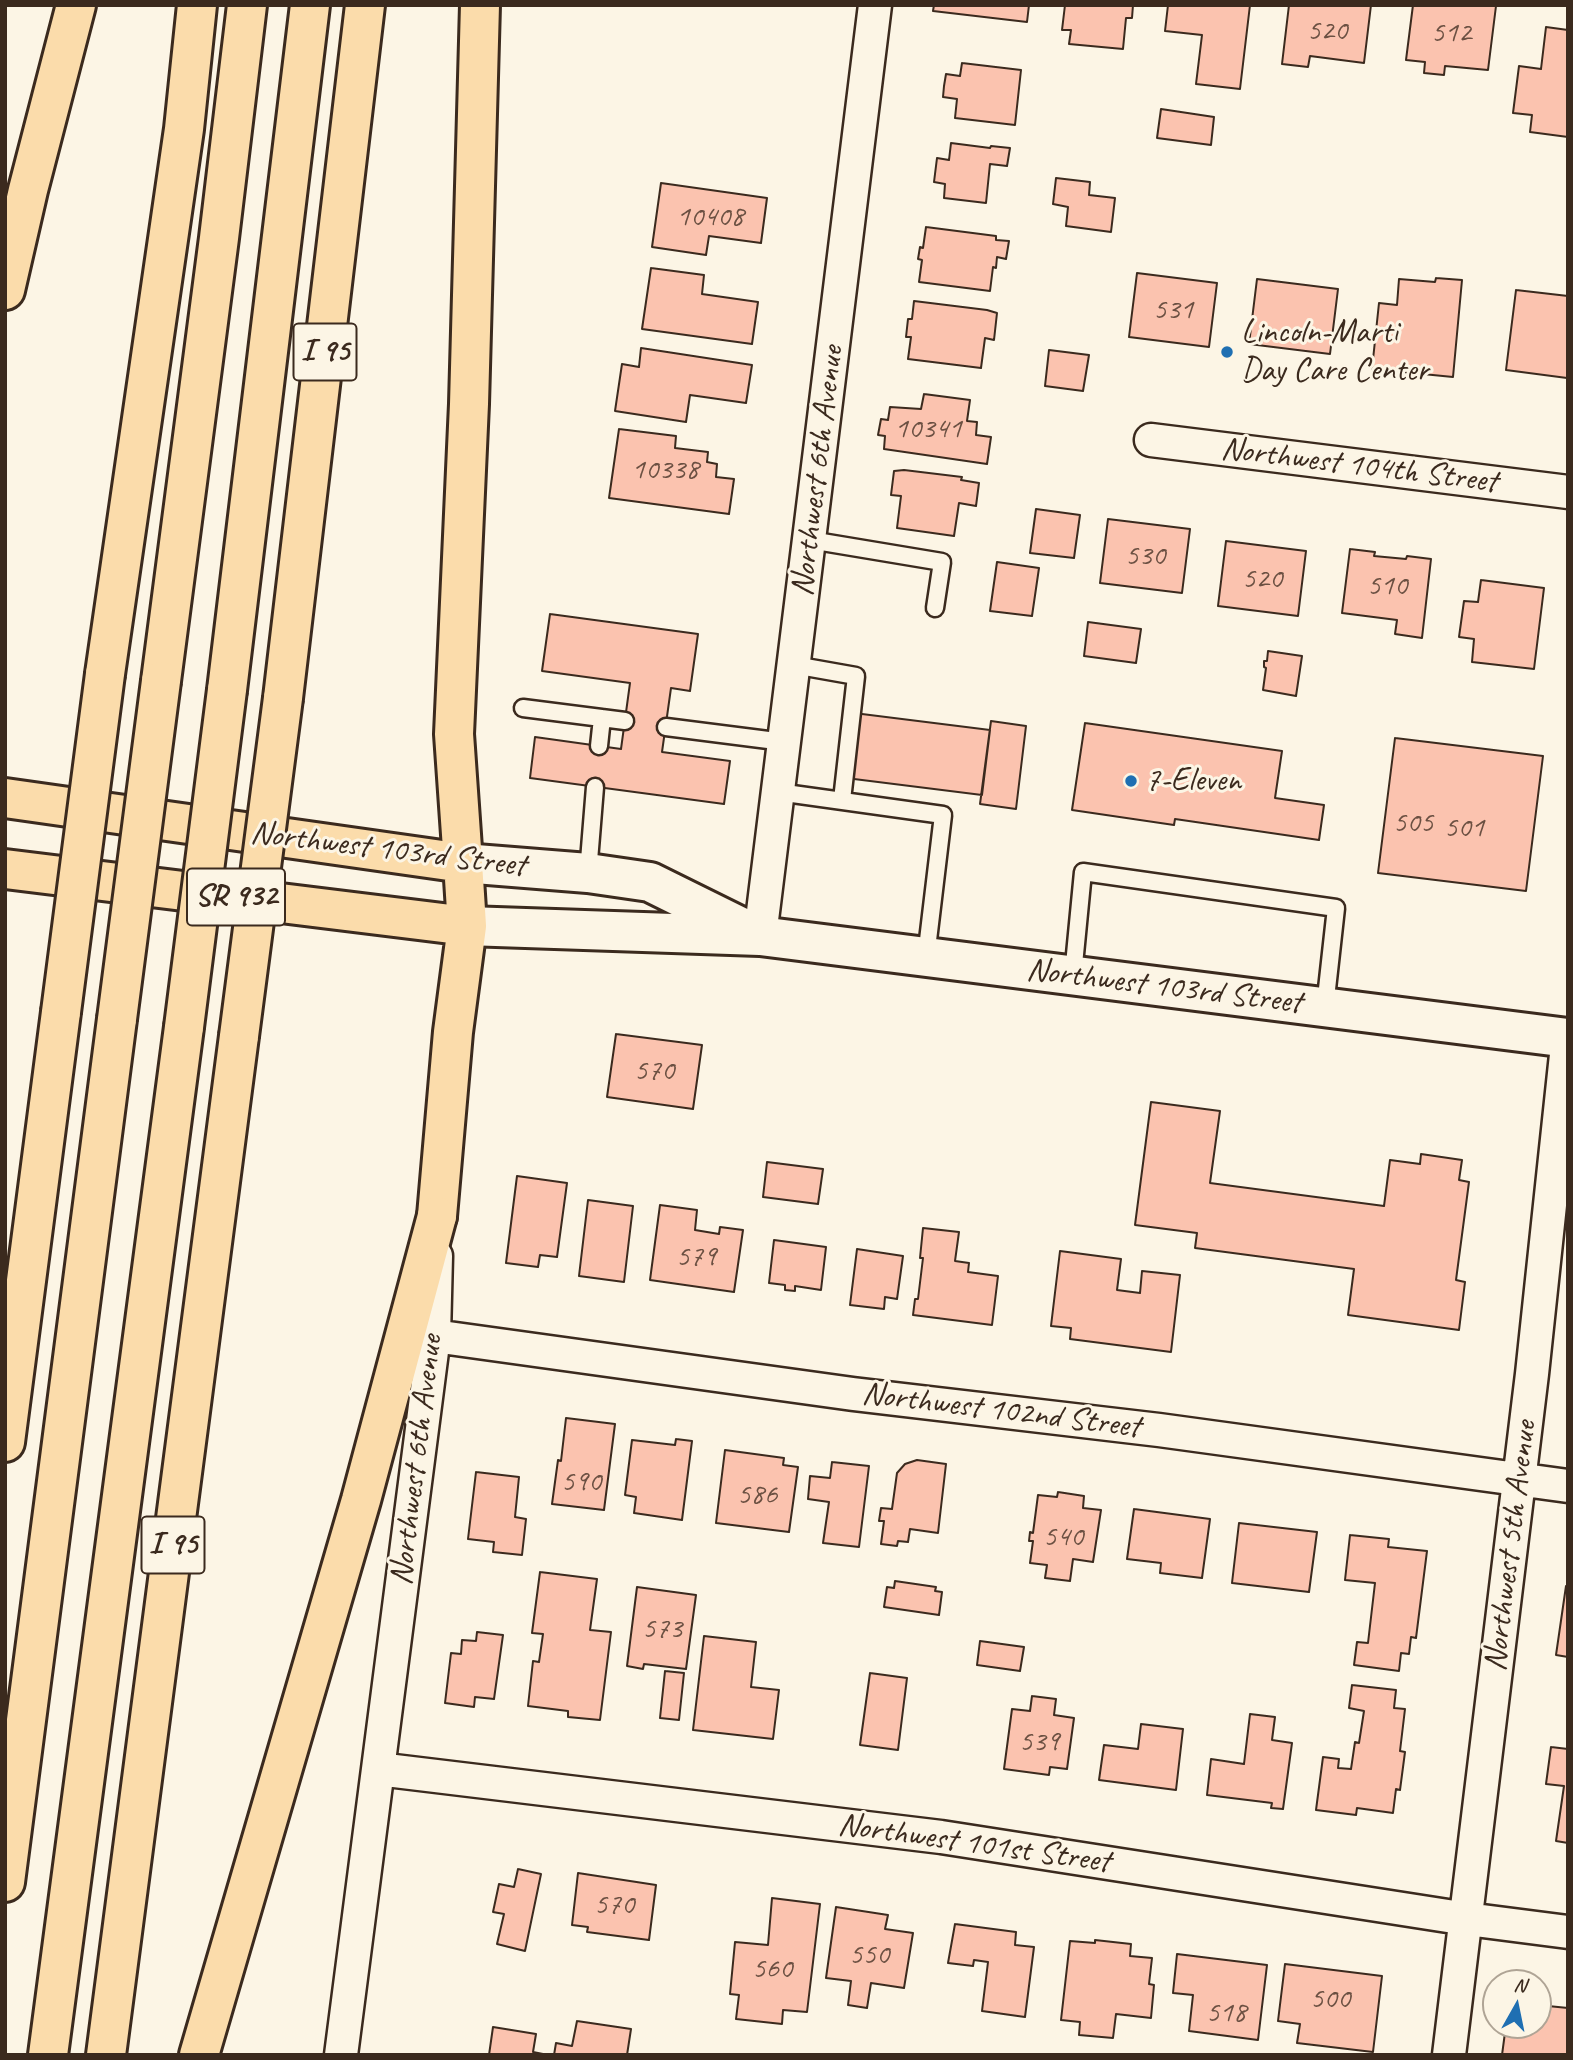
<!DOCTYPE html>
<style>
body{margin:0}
#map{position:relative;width:1573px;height:2060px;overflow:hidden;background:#fcf5e5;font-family:Caveat,sans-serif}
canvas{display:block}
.frame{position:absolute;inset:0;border:7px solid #3b2a1e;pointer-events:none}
.north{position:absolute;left:1482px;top:1969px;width:70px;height:70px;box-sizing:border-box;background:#fcf5e5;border:2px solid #afa495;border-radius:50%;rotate:9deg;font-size:19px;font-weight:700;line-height:28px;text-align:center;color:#3b2a1e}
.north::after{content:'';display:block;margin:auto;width:24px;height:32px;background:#1f6fb2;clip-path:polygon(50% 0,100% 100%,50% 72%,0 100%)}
</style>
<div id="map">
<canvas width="1573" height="2060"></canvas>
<div class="frame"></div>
<div class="north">N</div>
</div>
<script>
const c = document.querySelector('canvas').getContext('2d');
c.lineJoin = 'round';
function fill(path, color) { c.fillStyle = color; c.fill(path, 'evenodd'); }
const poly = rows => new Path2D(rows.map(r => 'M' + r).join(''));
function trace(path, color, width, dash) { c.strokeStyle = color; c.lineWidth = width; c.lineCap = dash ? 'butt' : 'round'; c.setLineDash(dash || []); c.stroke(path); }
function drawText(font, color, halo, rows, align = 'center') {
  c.font = font + ' Caveat,sans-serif'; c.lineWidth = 6; c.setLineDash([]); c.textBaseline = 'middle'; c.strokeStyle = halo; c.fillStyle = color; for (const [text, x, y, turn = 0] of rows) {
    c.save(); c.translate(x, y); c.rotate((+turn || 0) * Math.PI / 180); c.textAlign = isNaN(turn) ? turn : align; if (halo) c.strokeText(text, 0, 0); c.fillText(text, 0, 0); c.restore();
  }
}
const building = poly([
 [934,5,1029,5,1027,22,933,11,934,5],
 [1065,5,1133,5,1132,18,1126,18,1123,49,1069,44,1071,30,1062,30,1065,5],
 [1168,5,1250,5,1240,89,1196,84,1202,35,1165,31,1168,5],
 [1289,5,1371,5,1364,63,1310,56,1308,67,1282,64,1289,5],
 [1413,5,1496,6,1488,70,1445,66,1444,75,1424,73,1425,62,1406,60,1413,5],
 [1546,27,1568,30,1568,137,1530,132,1532,115,1513,113,1519,66,1541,69,1546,27],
 [962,63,1021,70,1015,125,955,118,957,99,943,97,944,86,946,74,960,76,962,63],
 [1161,109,1214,117,1211,145,1157,138,1161,109],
 [951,143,990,148,991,146,1010,148,1007,166,990,164,986,203,944,198,945,184,934,182,937,158,949,160,951,143],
 [1056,178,1090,182,1089,195,1115,198,1111,232,1066,226,1068,207,1053,204,1056,178],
 [661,183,767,198,761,243,709,236,706,255,652,247,661,183],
 [926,227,996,236,996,240,1009,241,1006,259,997,257,996,268,993,267,990,291,919,282,922,260,918,259,920,247,923,248,926,227],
 [651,268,704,275,702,294,758,302,752,344,642,329,651,268],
 [1137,273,1217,283,1209,347,1129,337,1137,273],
 [1436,278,1462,280,1453,377,1372,369,1379,303,1397,305,1399,279,1435,282,1436,278],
 [1257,279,1338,289,1330,354,1249,344,1257,279],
 [1516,290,1568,296,1567,378,1506,370,1516,290],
 [914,301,987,310,997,313,994,340,985,338,981,368,908,359,911,337,906,337,908,319,912,319,914,301],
 [641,348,752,365,746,403,690,395,686,422,615,411,622,364,639,367,641,348],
 [1049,350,1089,355,1083,391,1045,386,1049,350],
 [924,394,970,400,967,421,977,422,976,435,991,437,987,464,884,449,885,436,878,435,881,419,888,420,890,407,921,409,924,394],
 [619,429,676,436,675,448,708,452,707,462,717,464,716,477,734,479,729,514,609,498,619,429],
 [904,470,962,477,961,480,979,483,976,506,959,503,954,536,897,528,901,496,891,495,894,471,904,470],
 [1036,509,1080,515,1074,558,1030,553,1036,509],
 [1108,519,1190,529,1182,593,1100,583,1108,519],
 [1226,541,1306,551,1298,616,1218,606,1226,541],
 [1350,549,1375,552,1374,556,1406,559,1407,556,1431,559,1422,638,1395,634,1397,620,1342,613,1350,549],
 [997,562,1039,568,1032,616,990,611,997,562],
 [1481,580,1544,588,1534,669,1472,662,1474,639,1459,637,1464,601,1478,602,1481,580],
 [550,614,698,634,690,691,671,688,662,752,730,761,724,804,530,778,535,737,621,749,630,683,542,671,550,614],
 [1088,622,1141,629,1136,663,1084,656,1088,622],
 [1268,651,1302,656,1296,696,1263,690,1266,668,1264,667,1264,661,1267,661,1268,651],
 [846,712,990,730,982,795,838,777,846,712],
 [991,721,1026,726,1016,809,980,804,991,721],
 [1085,723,1282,751,1275,798,1324,805,1319,840,1175,819,1174,825,1072,810,1085,723],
 [1395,738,1543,756,1526,891,1378,873,1395,738],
 [616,1034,702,1045,693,1109,607,1097,616,1034],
 [1151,1102,1220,1111,1210,1183,1384,1206,1390,1160,1420,1164,1421,1154,1462,1160,1459,1180,1469,1182,1456,1280,1465,1282,1459,1330,1348,1315,1354,1269,1195,1248,1197,1233,1135,1225,1151,1102],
 [767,1162,823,1169,818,1204,763,1197,767,1162],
 [517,1176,567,1183,557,1257,540,1255,538,1267,506,1263,517,1176],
 [588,1200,633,1206,624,1282,579,1276,588,1200],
 [660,1205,697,1210,695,1230,719,1234,720,1227,743,1230,734,1292,650,1280,660,1205],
 [923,1228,959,1232,955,1261,969,1263,968,1272,998,1276,992,1325,913,1315,915,1299,918,1299,923,1258,920,1258,923,1228],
 [774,1240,826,1247,821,1290,795,1286,795,1291,785,1290,785,1285,769,1283,774,1240],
 [857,1249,903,1256,897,1299,885,1297,884,1309,850,1305,857,1249],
 [1060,1251,1121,1259,1117,1290,1140,1293,1142,1271,1180,1275,1171,1352,1070,1339,1071,1328,1051,1326,1060,1251],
 [566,1418,615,1424,604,1510,552,1504,558,1460,561,1461,566,1418],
 [676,1439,692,1441,682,1520,634,1513,636,1497,625,1495,632,1440,675,1445,676,1439],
 [725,1450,784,1458,783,1465,798,1467,789,1532,716,1523,725,1450],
 [917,1460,946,1464,938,1533,910,1529,908,1542,898,1541,897,1546,881,1544,884,1521,879,1521,881,1508,892,1509,897,1473,905,1464,917,1460],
 [832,1462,869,1466,859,1547,823,1543,829,1502,808,1499,810,1476,830,1478,832,1462],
 [476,1472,519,1477,515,1517,526,1519,522,1555,493,1552,494,1542,468,1539,476,1472],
 [1058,1492,1084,1496,1083,1508,1101,1510,1093,1562,1073,1559,1070,1581,1045,1578,1047,1565,1030,1563,1033,1541,1029,1541,1030,1532,1033,1533,1038,1495,1057,1497,1058,1492],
 [1134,1509,1210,1519,1202,1578,1160,1573,1161,1563,1127,1559,1134,1509],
 [1239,1523,1317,1532,1309,1592,1232,1583,1239,1523],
 [1350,1535,1389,1539,1388,1547,1427,1551,1416,1638,1411,1637,1409,1654,1401,1653,1399,1671,1354,1665,1357,1642,1368,1643,1375,1583,1345,1580,1350,1535],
 [540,1572,597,1579,590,1630,611,1632,600,1720,568,1717,568,1711,528,1706,533,1661,539,1662,543,1634,532,1633,540,1572],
 [895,1581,936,1587,935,1591,942,1592,939,1615,884,1607,887,1587,894,1588,895,1581],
 [1566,1586,1568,1587,1568,1657,1556,1655,1566,1586],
 [637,1587,696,1595,686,1669,644,1664,643,1669,627,1666,637,1587],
 [477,1632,503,1635,494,1699,475,1697,474,1707,445,1703,451,1653,461,1654,462,1640,476,1641,477,1632],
 [704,1636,756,1642,751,1687,779,1690,773,1739,693,1730,704,1636],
 [980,1641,1024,1647,1020,1671,977,1665,980,1641],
 [665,1671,684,1673,679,1720,660,1718,665,1671],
 [870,1673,907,1678,898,1750,860,1745,870,1673],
 [1352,1685,1396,1690,1394,1708,1405,1709,1400,1751,1405,1752,1400,1790,1396,1789,1393,1813,1357,1808,1356,1815,1316,1810,1323,1757,1339,1759,1338,1768,1351,1769,1355,1742,1359,1743,1364,1711,1349,1708,1352,1685],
 [1032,1696,1056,1699,1054,1715,1074,1718,1067,1769,1050,1767,1049,1775,1004,1769,1012,1709,1030,1711,1032,1696],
 [1250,1714,1275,1717,1272,1740,1292,1743,1283,1809,1271,1808,1272,1803,1207,1795,1211,1759,1244,1764,1250,1714],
 [1141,1724,1183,1729,1176,1790,1099,1780,1104,1745,1138,1749,1141,1724],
 [1551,1747,1568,1749,1568,1843,1556,1841,1564,1786,1546,1784,1551,1747],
 [518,1869,541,1874,525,1951,497,1944,504,1914,493,1912,499,1884,514,1887,518,1869],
 [578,1873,656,1885,649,1940,587,1932,588,1927,572,1925,578,1873],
 [772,1898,820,1904,807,2012,783,2010,782,2024,736,2019,739,1995,730,1994,735,1942,768,1945,772,1898],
 [836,1907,888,1915,885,1929,913,1933,904,1988,871,1983,867,2008,848,2005,851,1981,826,1978,836,1907],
 [955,1924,1016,1932,1015,1945,1034,1947,1025,2017,982,2011,988,1962,974,1960,973,1966,948,1963,955,1924],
 [1095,1940,1131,1944,1130,1956,1152,1958,1149,1984,1154,1985,1151,2018,1116,2014,1113,2038,1079,2035,1080,2022,1061,2020,1070,1941,1095,1943,1095,1940],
 [1177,1954,1267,1965,1258,2040,1189,2031,1193,1995,1173,1993,1177,1954],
 [1285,1964,1382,1976,1373,2052,1297,2043,1300,2024,1278,2021,1285,1964],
 [1538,2005,1568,2008,1568,2055,1502,2055,1506,2025,1538,2025,1538,2005],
 [577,2021,631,2029,627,2055,554,2055,556,2043,572,2046,577,2021],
 [493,2027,536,2034,533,2052,548,2055,489,2055,493,2027]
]);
fill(building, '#fbc3af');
trace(building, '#3b2a1e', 2);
const lane = poly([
 [810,540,942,562,935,608],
 [794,665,856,676,842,800],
 [523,708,625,721],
 [666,727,784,742],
 [599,746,602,718],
 [778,792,943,815,926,957],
 [588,873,595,787],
 [1073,975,1083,872,1336,908,1325,1007]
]);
const street = poly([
 [1151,440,1568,492],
 [760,936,875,5],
 [434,1336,853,1394,1159,1430,1568,1486],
 [378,1769,941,1837,1467,1919,1568,1932],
 [341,2055,434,1336,436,1256],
 [1449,2055,1532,1374,1568,1036]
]);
const secondary = poly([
 [463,863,588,873,650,882,749,931],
 [467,926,760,936,1568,1038]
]);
const primary = poly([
 [5,798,463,863,467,926,453,1032,437,1216],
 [5,869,467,926]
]);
const highway = poly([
 [5,290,28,190,76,5],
 [105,674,184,129,197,5],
 [161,681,219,238,247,5],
 [227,690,310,5],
 [283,698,365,5],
 [463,863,454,734,469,404,480,5],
 [5,1442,61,1012],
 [5,1882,117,1019],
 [48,2055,184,1027],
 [106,2055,239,1036],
 [199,2055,361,1500,437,1216]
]);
trace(lane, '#3b2a1e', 21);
trace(street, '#3b2a1e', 37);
trace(secondary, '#3b2a1e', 44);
trace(primary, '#3b2a1e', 44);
trace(highway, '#3b2a1e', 44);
trace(lane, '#fcf5e5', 16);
trace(street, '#fcf5e5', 32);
trace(secondary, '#fcf5e5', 38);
trace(primary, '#fbdcab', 38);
trace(highway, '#fbdcab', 38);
const highwayBridge = poly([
 [61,1012,105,674],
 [117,1019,161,681],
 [184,1027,227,690],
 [239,1036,283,698]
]);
trace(highwayBridge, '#3b2a1e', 44, []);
trace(highwayBridge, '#fbdcab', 38);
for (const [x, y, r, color] of [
 [1227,352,7,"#1f6fb2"],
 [1131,781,7,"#1f6fb2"]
]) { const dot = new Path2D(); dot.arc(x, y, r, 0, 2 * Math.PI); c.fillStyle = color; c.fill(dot); trace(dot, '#fcf5e5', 2.5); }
drawText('30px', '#6b5042', null, [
 ["520",1327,31],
 ["512",1451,33],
 ["10408",710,217],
 ["531",1173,310],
 ["10341",928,429],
 ["10338",665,470],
 ["530",1145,556],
 ["520",1262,579],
 ["510",1387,586],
 ["505",1413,823],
 ["501",1464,828],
 ["570",654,1071],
 ["579",696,1257],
 ["590",581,1482],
 ["586",757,1495],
 ["540",1063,1537],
 ["573",662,1629],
 ["539",1039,1742],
 ["570",614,1905],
 ["550",869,1955],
 ["560",772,1969],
 ["500",1330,1999],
 ["518",1226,2013]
]);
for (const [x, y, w] of [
 [325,352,63],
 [236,897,98],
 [173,1545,63]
]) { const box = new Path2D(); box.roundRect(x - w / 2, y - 28.5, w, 57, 5); c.fillStyle = '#fcf5e5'; c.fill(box); trace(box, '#3b2a1e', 2); }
drawText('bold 32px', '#3b2a1e', null, [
 ["I 95",325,352],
 ["SR 932",236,897],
 ["I 95",173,1545]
]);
drawText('33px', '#3b2a1e', '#fcf5e5', [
 ["Lincoln-Marti",1241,333],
 ["Day Care Center",1241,371],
 ["7-Eleven",1145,781]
], 'left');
drawText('33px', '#3b2a1e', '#fcf5e5', [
 ["Northwest 104th Street",1359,466,7],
 ["Northwest 6th Avenue",818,471,-83],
 ["Northwest 103rd Street",388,850,7],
 ["Northwest 103rd Street",1164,987,7],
 ["Northwest 102nd Street",1001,1411,7],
 ["Northwest 6th Avenue",417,1460,-83],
 ["Northwest 5th Avenue",1511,1546,-83],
 ["Northwest 101st Street",974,1844,8]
]);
</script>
